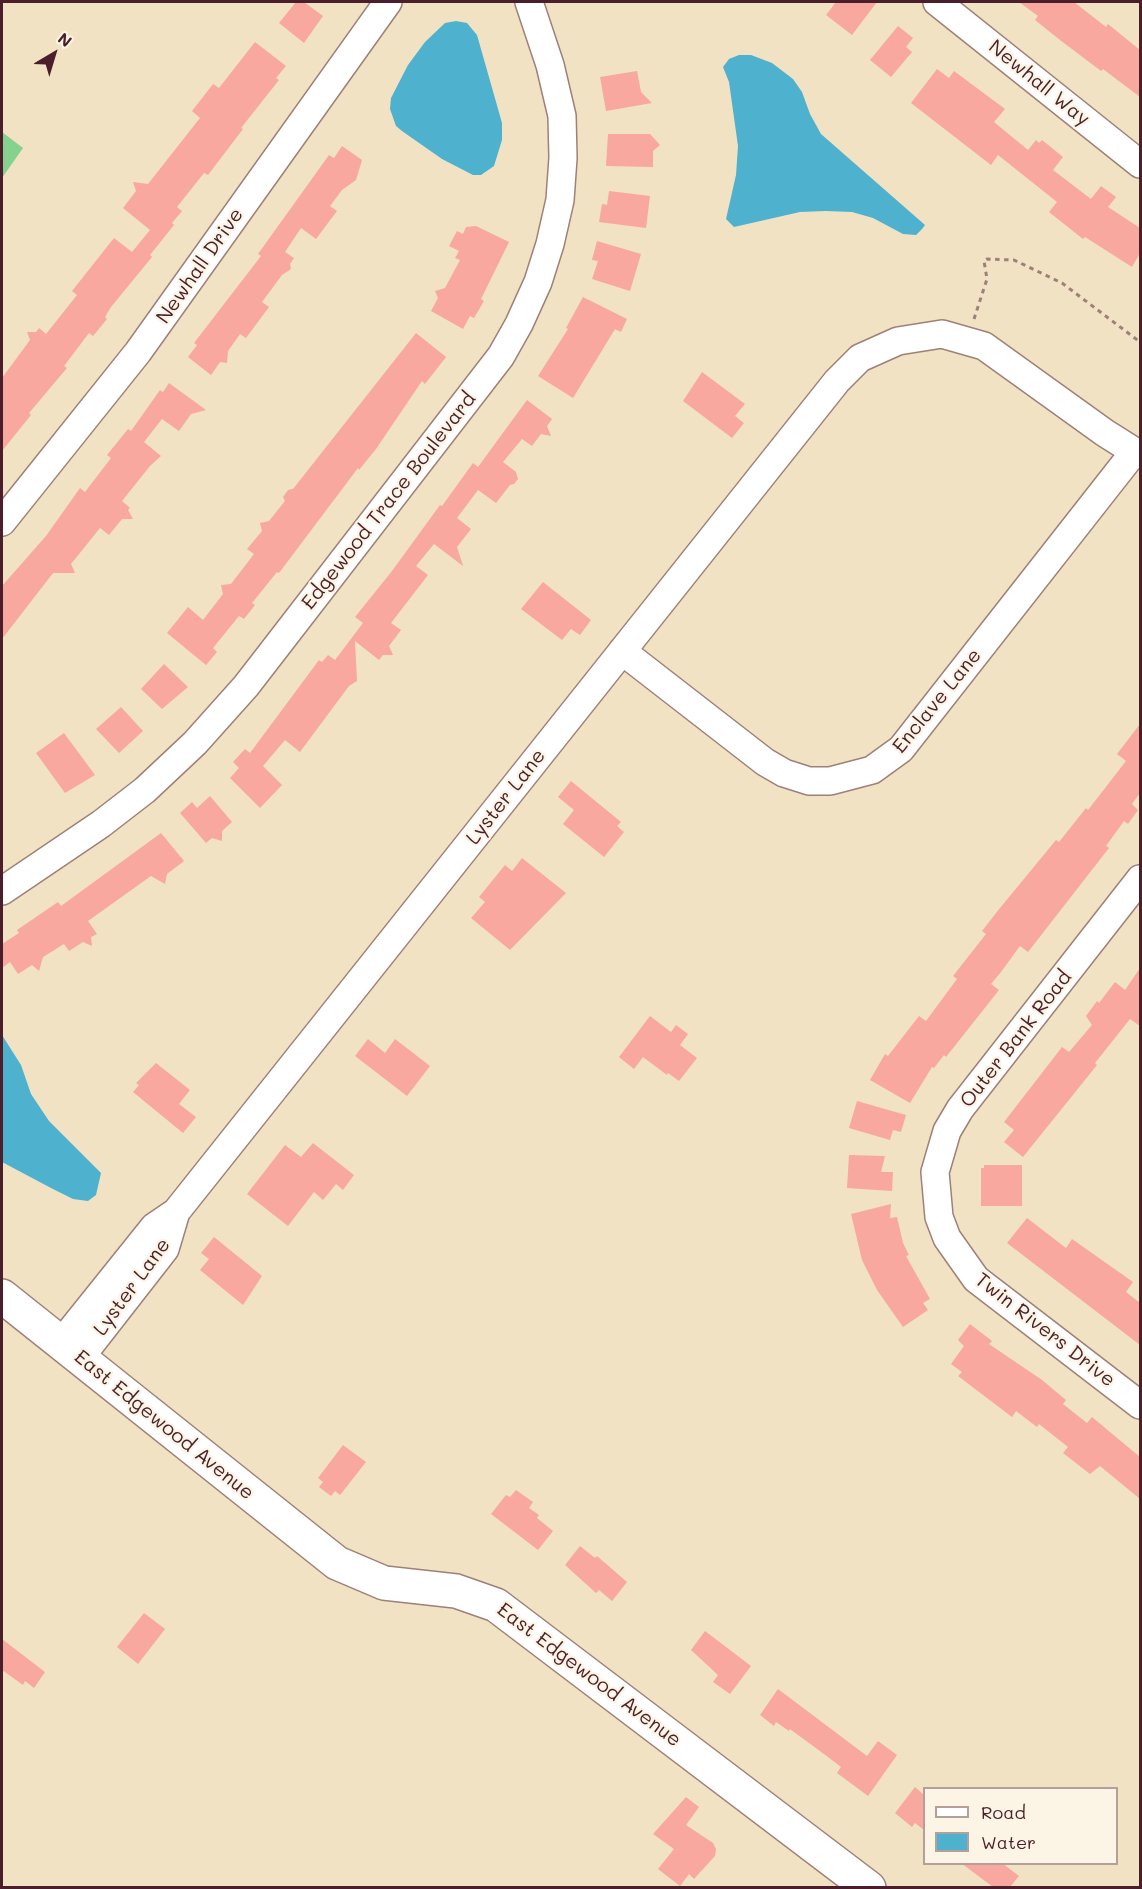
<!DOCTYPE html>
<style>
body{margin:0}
#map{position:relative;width:1142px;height:1889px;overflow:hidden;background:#f1e2c4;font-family:Mali,sans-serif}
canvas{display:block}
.frame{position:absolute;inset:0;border:3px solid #4a1f2b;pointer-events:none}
.legend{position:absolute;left:923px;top:1787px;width:195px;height:78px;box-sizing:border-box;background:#fcf5e5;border:2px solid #b59f9b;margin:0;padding:8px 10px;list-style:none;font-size:18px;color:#4a1f2b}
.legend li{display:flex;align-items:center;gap:12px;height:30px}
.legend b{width:30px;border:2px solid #b59f9b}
.north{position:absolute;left:24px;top:24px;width:60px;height:60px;-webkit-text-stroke:4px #fcf5e5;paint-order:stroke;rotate:38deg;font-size:16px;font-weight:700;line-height:24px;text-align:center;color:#4a1f2b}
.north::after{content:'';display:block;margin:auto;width:21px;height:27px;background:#4a1f2b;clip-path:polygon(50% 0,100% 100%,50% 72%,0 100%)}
</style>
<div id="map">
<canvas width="1142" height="1889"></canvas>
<div class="frame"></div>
<ul class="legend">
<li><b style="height:8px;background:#fff"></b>Road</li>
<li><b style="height:16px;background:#4eb1cd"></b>Water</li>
</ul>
<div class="north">N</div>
</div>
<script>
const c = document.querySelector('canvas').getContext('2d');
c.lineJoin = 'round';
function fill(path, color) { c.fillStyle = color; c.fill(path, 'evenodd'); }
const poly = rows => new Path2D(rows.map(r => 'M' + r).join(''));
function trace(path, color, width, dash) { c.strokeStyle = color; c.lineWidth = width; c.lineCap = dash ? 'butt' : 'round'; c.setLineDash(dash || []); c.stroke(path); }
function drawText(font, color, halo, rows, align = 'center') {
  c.font = font + ' Mali,sans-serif'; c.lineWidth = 4.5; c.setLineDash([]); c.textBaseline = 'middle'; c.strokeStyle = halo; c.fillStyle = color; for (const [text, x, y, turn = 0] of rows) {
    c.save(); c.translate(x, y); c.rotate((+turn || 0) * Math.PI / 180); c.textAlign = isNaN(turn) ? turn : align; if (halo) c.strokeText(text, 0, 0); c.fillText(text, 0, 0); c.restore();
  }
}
fill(poly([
 [2,132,23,148,2,178]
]), '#87d18e');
fill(poly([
 [456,21,467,23,477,35,502,123,502,140,494,166,481,175,473,175,442,159,402,131,396,126,390,109,391,98,408,65,425,42,445,23],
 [739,55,751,55,772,63,793,79,802,92,810,114,821,134,925,225,922,229,916,235,903,234,873,218,852,212,826,211,800,212,734,227,726,219,736,175,738,146,729,82,723,67,729,59],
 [2,1035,21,1065,31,1094,49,1121,101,1173,96,1195,88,1201,73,1199,51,1188,2,1162]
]), '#4eb1cd');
fill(poly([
 [296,2,304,2,323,16,304,43,279,23],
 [836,2,877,2,852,35,826,15],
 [1019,2,1074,2,1106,27,1108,24,1140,50,1140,97,1103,69,1101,71,1060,40,1035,20,1038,16],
 [898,26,913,38,906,47,912,52,891,77,870,60],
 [255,42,286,66,276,78,279,80,241,128,243,129,208,175,204,173,177,207,182,211,172,223,174,225,150,255,152,257,111,307,105,317,107,319,93,336,89,333,64,366,67,368,29,413,31,415,2,451,2,378,30,340,27,332,36,332,39,328,46,334,77,295,72,291,114,238,132,252,150,230,123,208,136,191,133,182,148,184,200,118,192,111,213,84,219,88],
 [937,69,949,78,954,71,1005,109,994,122,1028,150,1036,140,1039,143,1042,140,1063,157,1053,170,1091,199,1101,186,1116,197,1108,207,1140,228,1140,253,1132,267,1085,237,1083,239,1049,212,1057,202,998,155,991,165,911,103],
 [637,71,641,92,652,103,606,111,600,77],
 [608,134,650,134,660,145,653,151,653,167,606,166],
 [342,146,362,160,356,180,342,190,330,206,337,211,316,239,301,228,285,252,294,258,290,264,291,269,282,275,262,302,269,307,246,338,240,334,228,351,227,363,220,362,211,375,188,357,197,345,194,343,261,256,258,254,329,155,334,158],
 [609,191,650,196,646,228,599,222,602,204,607,205],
 [476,226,509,242,481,299,484,301,474,318,470,316,463,329,431,311,438,298,435,291,445,288,460,260,455,258,459,251,449,246,457,231,463,234,466,227],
 [597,241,641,254,630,291,592,279,598,261,592,260],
 [583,297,627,319,621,332,615,329,573,398,538,376,568,329,566,328],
 [416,333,446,357,425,384,422,381,376,449,359,470,358,468,279,573,277,572,252,603,255,605,244,619,239,616,213,648,217,652,206,665,167,633,188,607,203,620,223,594,221,585,231,584,254,554,247,549,262,531,260,523,269,521,285,501,283,497,288,490,293,489],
 [702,372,745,404,735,416,744,423,732,438,683,401],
 [169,383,206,410,191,414,179,431,162,419,144,442,161,456,150,466,122,501,130,508,128,510,133,519,122,519,109,535,100,528,71,564,75,573,53,573,2,639,2,586,46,536,80,488,85,492,111,458,107,455,128,429,131,431,160,390,163,392],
 [527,400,552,419,547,426,551,436,541,434,532,446,522,439,503,462,516,472,518,479,514,484,510,485,496,503,478,490,457,518,471,529,457,547,463,566,434,544,416,566,428,575,391,623,401,630,389,646,393,655,383,655,379,660,355,641,357,681,349,686,300,752,285,740,263,766,282,785,260,808,230,778,239,768,233,762,245,749,250,753,319,660,322,662,328,655,335,660,363,623,355,617,392,571,440,505,442,506,473,463,478,467],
 [543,582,591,620,580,635,571,629,562,640,521,609],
 [164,664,188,687,162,709,141,689],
 [121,707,143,731,119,753,96,729],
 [1140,724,1140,793,1132,804,1138,810,1128,824,1124,821,1106,846,1109,848,1028,952,1020,946,1001,972,991,984,999,990,946,1057,944,1055,934,1068,932,1067,910,1103,870,1080,885,1054,888,1056,919,1016,926,1021,957,979,953,976,986,934,982,931,1000,908,1056,840,1059,842,1086,808,1088,810,1126,761,1117,754],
 [64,733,95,775,65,793,36,753],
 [571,781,621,822,617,826,624,832,604,857,563,824,574,810,558,797],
 [210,796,232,822,222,831,222,841,212,838,206,843,180,813,192,802,197,808],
 [161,833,184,861,167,874,165,884,151,876,88,921,97,934,91,937,92,946,83,942,69,951,64,944,43,957,39,971,32,965,18,974,10,962,2,968,2,944,19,933,17,930,58,902,61,906],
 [522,858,566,893,510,950,471,918,485,902,479,897,505,865,512,871],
 [1140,968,1140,1026,1130,1019,1095,1063,1097,1065,1023,1157,1004,1142,1014,1130,1004,1122,1062,1047,1069,1052,1092,1025,1086,1016,1097,1001,1099,1003,1115,982,1125,990],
 [650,1016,671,1032,676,1025,688,1034,680,1045,697,1058,679,1081,668,1073,667,1075,643,1057,634,1069,619,1057],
 [368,1039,385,1053,395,1039,430,1066,407,1096,355,1056],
 [156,1063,190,1090,179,1104,196,1117,183,1133,133,1092,139,1085,136,1083],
 [857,1101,906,1115,901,1132,893,1130,890,1140,849,1128],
 [313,1143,354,1175,343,1190,336,1184,323,1200,314,1192,288,1226,247,1194,285,1145,301,1157],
 [849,1155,885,1156,881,1172,893,1172,892,1191,847,1188],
 [984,1165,1022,1165,1022,1206,981,1206,981,1168,984,1168],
 [891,1204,890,1218,897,1217,903,1243,909,1255,906,1256,930,1299,923,1303,928,1310,903,1327,877,1290,862,1260,851,1214],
 [1027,1218,1066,1248,1072,1239,1133,1282,1126,1292,1140,1303,1140,1345,1007,1243],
 [214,1237,262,1276,243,1305,200,1270,209,1259,201,1253],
 [970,1324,992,1341,989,1344,1042,1380,1066,1400,1063,1404,1087,1423,1092,1417,1140,1457,1140,1499,1100,1466,1090,1474,1063,1453,1068,1447,1039,1424,1037,1427,1016,1411,1012,1417,958,1376,962,1372,951,1364,964,1346,958,1340],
 [343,1445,366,1462,340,1495,335,1491,331,1496,319,1487,323,1482,318,1478],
 [516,1490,533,1502,529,1508,539,1515,537,1518,553,1531,538,1550,491,1514,506,1495,510,1497],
 [580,1546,595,1558,597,1556,627,1582,612,1601,599,1590,596,1593,565,1565],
 [144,1613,165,1629,138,1664,117,1647],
 [705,1631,751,1666,730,1694,713,1682,718,1675,691,1650],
 [2,1639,45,1672,34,1688,25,1681,23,1685,2,1670],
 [778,1689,867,1756,878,1741,897,1755,868,1796,837,1773,841,1767,828,1757,790,1729,789,1731,776,1722,774,1726,760,1715],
 [915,1787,924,1795,924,1830,915,1823,912,1827,895,1813],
 [686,1797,699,1807,686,1825,713,1843,716,1849,715,1856,694,1879,689,1874,680,1886,658,1869,674,1849,653,1834],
 [961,1863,1002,1863,1019,1876,1010,1887,993,1887]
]), '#f8a89e');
const minor = poly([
 [937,2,1140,164],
 [2,522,138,352,388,2],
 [622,651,765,762,784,773,809,781,830,781,872,770,901,749,1134,452],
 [1140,879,960,1109,947,1131,935,1172,939,1217,947,1238,976,1279,1140,1405],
 [2,891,101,824,145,790,195,743,246,686,501,356,519,324,538,282,550,244,560,200,563,158,562,116,550,65,529,2],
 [61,1343,154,1227,176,1212,837,381,860,358,898,341,942,334,984,346,1105,433,1140,455],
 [80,1358,165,1249,176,1212]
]);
const major = poly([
 [2,1296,337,1563,384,1583,456,1591,496,1605,869,1888]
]);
trace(minor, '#9e8078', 30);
trace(major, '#9e8078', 36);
trace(poly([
 [974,319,987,279,984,261,987,259,1014,260,1062,283,1140,342]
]), '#9e8078', 3, [4.5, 4.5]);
trace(minor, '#fff', 27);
trace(major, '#fff', 33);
drawText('20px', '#4a1f2b', '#fcf5e5', [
 ["Newhall Way",1039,83,39],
 ["Newhall Drive",200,266,-55],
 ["Edgewood Trace Boulevard",389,501,-52],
 ["Enclave Lane",937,701,-51],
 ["Lyster Lane",506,797,-52],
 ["Outer Bank Road",1016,1039,-52],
 ["Lyster Lane",132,1287,-54],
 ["Twin Rivers Drive",1045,1330,38],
 ["East Edgewood Avenue",164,1425,39],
 ["East Edgewood Avenue",589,1675,37]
]);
</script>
